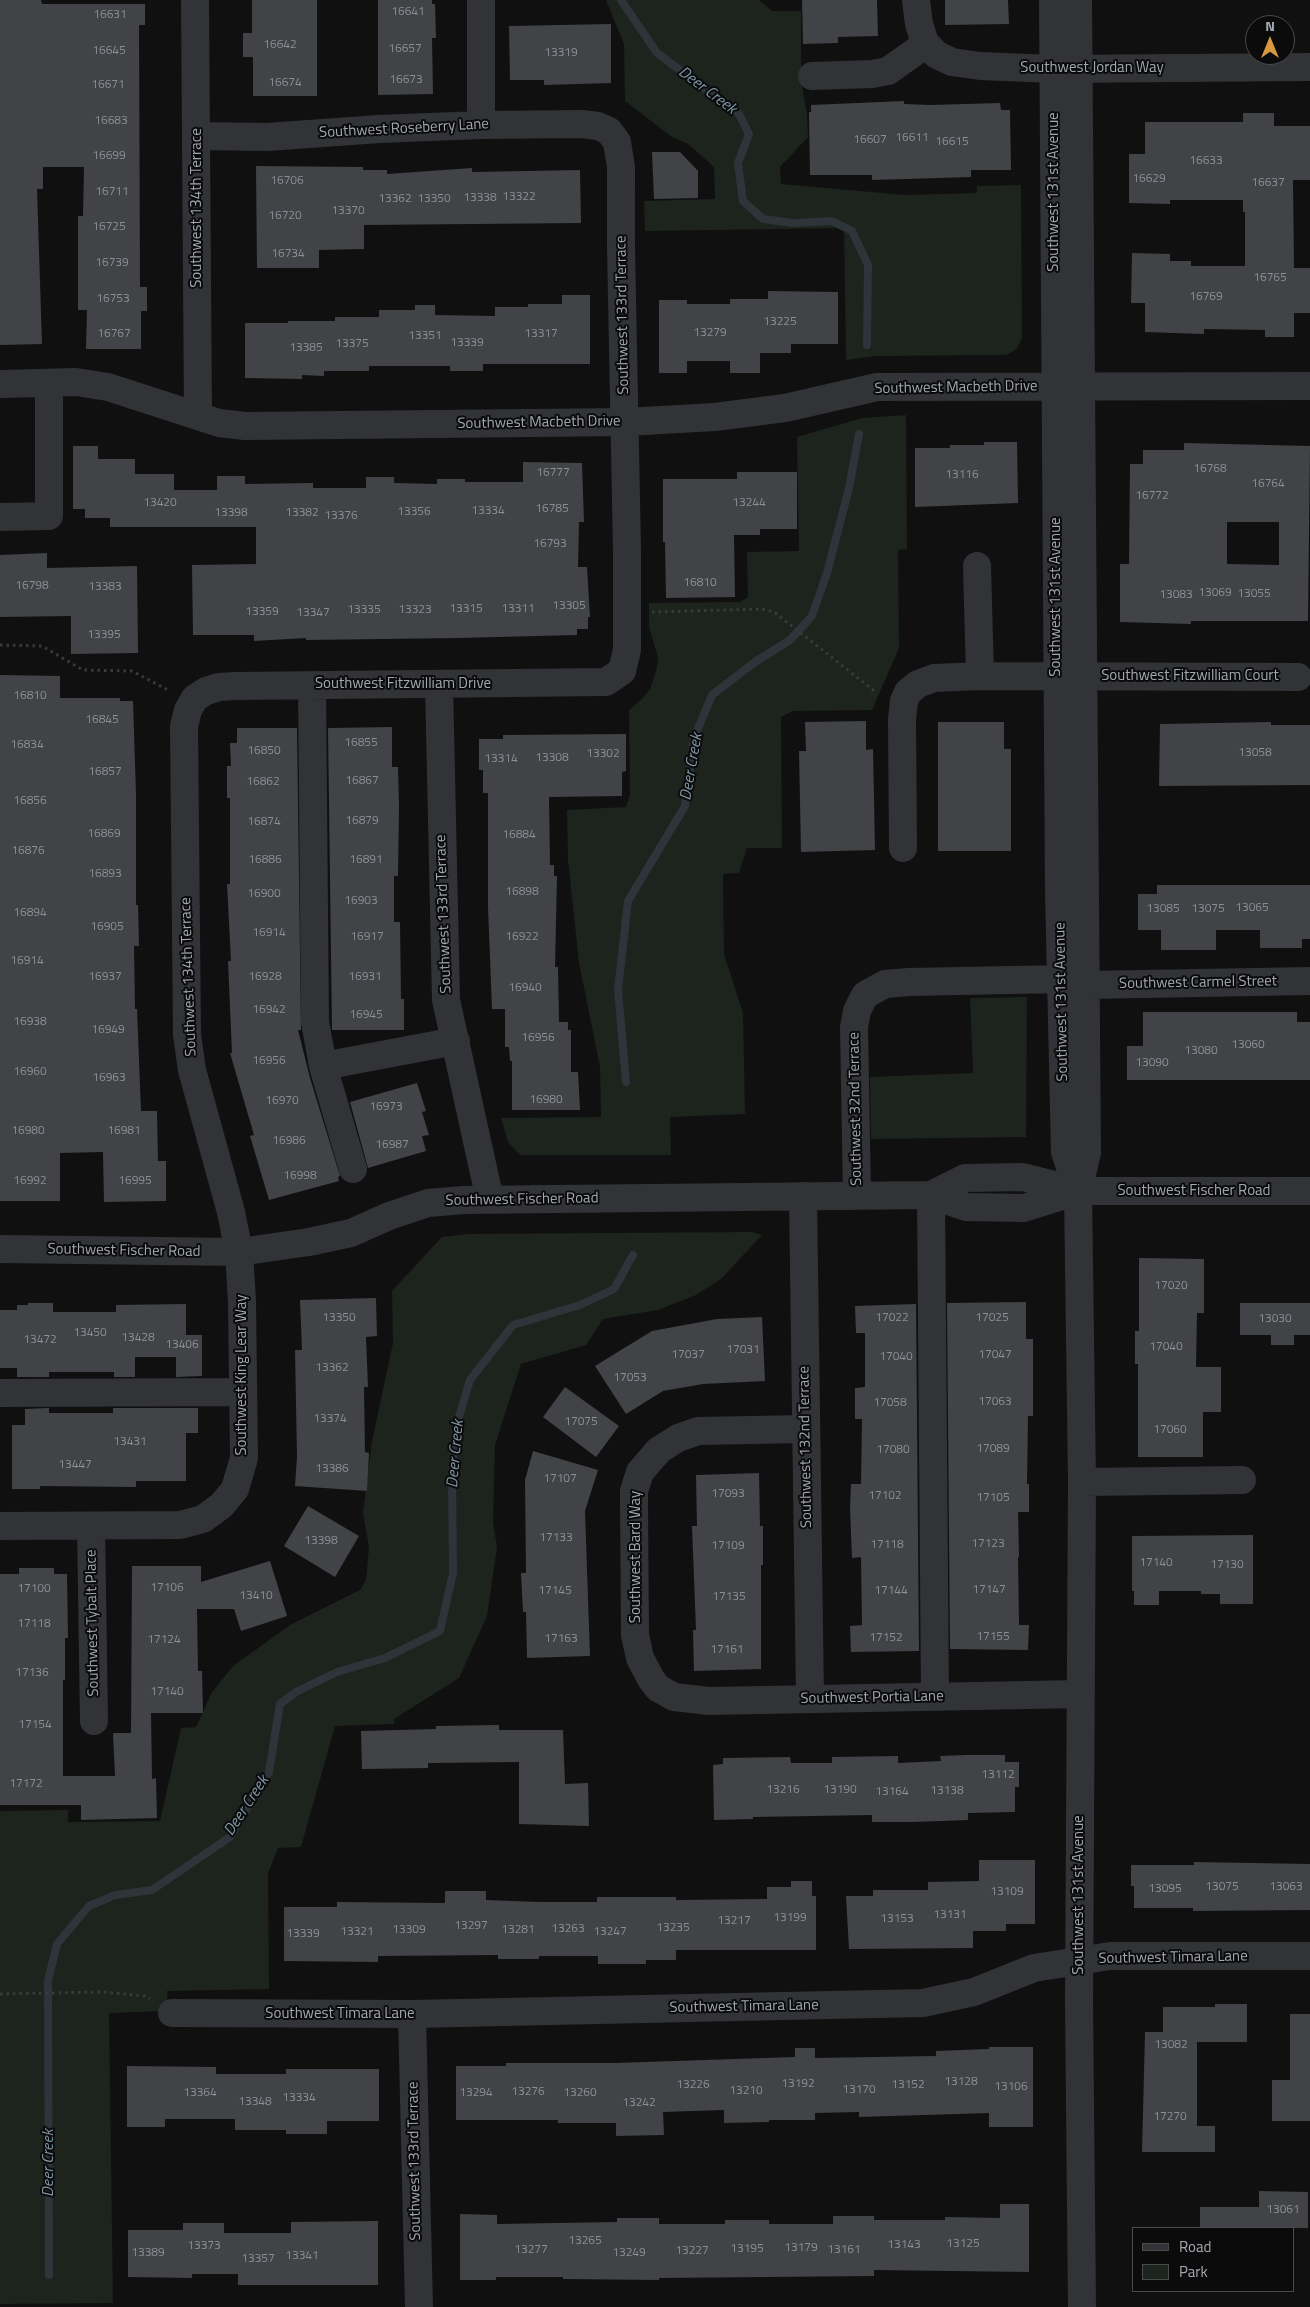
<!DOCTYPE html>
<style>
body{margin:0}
#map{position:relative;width:1310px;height:2307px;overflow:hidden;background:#101011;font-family:"Titillium Web",sans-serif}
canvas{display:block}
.legend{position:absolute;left:1132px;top:2227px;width:162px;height:65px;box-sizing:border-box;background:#0b0b0c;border:1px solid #484a4e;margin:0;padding:6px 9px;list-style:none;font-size:15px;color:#a3a8b0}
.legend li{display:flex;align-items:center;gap:10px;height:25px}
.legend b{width:25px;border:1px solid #484a4e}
.north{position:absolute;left:1245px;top:15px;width:50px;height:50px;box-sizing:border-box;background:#0b0b0c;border:1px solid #484a4e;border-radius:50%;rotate:0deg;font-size:14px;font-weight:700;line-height:20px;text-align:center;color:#a3a8b0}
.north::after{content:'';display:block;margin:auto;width:18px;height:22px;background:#d89741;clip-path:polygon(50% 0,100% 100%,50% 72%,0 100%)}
</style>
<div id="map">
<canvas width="1310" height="2307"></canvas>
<ul class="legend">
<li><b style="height:6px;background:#323336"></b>Road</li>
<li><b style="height:14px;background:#1d231d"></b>Park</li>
</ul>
<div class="north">N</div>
</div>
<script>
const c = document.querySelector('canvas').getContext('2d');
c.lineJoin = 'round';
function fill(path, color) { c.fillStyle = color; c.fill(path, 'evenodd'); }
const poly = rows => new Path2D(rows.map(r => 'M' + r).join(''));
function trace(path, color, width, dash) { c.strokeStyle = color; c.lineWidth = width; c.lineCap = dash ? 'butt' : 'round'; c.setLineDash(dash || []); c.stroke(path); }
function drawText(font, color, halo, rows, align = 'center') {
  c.font = font + ' "Titillium Web",sans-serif'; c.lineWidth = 4; c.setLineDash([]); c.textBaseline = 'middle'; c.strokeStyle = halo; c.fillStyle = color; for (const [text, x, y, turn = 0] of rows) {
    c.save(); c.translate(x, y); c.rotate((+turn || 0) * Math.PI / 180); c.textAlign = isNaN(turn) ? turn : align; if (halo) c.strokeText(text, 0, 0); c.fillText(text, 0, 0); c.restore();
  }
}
fill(poly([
 [606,0,759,0,772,11,801,11,801,81,807,114,808,137,780,167,781,184,905,195,977,193,977,186,1021,185,1022,338,1017,349,1006,355,877,356,846,360,844,228,645,231,644,201,715,199,714,167,688,144,672,137,625,101,624,44],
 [906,415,907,549,898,550,899,648,872,710,793,711,781,717,782,848,747,848,739,873,723,874,724,954,743,1013,745,1114,670,1117,671,1155,520,1155,508,1142,501,1118,601,1117,600,1067,579,963,568,860,567,810,626,807,630,795,629,710,642,699,650,689,657,668,658,657,649,627,649,603,740,602,748,597,747,552,799,551,797,437,862,418],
 [1027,997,1026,1137,871,1139,870,1077,973,1073,970,998],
 [752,1232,762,1235,721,1279,696,1295,658,1310,603,1319,586,1345,521,1364,495,1445,493,1522,497,1547,487,1616,459,1678,394,1719,394,1724,335,1726,301,1847,278,1848,268,1873,269,1989,167,1991,168,2011,109,2013,113,2303,0,2304,0,1811,68,1810,68,1822,160,1821,181,1728,196,1727,212,1692,233,1666,290,1625,360,1590,366,1580,369,1547,363,1513,372,1441,393,1343,392,1291,442,1237,467,1234]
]), '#1d231d');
trace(poly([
 [621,0,657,53,739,114,749,134,738,163,743,201,763,219,793,223,832,221,852,231,868,265,867,345],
 [626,1082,618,990,628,901,685,806,694,738,712,695,755,662,790,640,812,616,827,573,849,488,859,434],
 [49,2275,48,1981,57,1944,89,1906,115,1895,152,1890,230,1837,269,1772,280,1704,296,1692,337,1672,385,1658,440,1631,453,1573,452,1476,456,1427,470,1380,513,1325,580,1305,614,1289,633,1255]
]), '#2d353a', 8);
fill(poly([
 [0,0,41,0,42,4,145,4,145,25,139,25,140,287,147,287,147,311,141,311,141,349,86,349,87,310,78,310,78,216,83,216,84,167,43,167,43,189,37,189,42,344,0,345],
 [252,0,317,0,317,96,253,96,253,57,243,57,243,33,252,33],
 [378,0,432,0,432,4,435,4,436,38,432,38,433,94,378,95],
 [802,0,877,0,878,36,838,37,838,43,803,44],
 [945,0,1008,0,1009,24,945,25],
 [611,24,611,83,544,85,544,80,510,80,509,26],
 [904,101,904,104,930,105,1000,103,1001,110,1010,110,1011,170,971,170,971,177,872,180,872,175,810,175,809,112,811,112,811,105],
 [1243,113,1274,113,1274,126,1310,126,1310,180,1293,180,1294,268,1310,268,1310,313,1294,313,1294,337,1265,337,1265,330,1204,329,1204,334,1145,332,1145,303,1131,303,1132,253,1170,254,1170,261,1191,261,1191,266,1245,266,1245,212,1243,212,1243,200,1170,200,1170,204,1129,203,1129,154,1145,154,1145,122,1243,122],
 [652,152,680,152,698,171,698,198,654,199],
 [256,166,363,167,363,170,387,170,387,174,472,168,472,172,580,170,581,223,364,225,364,249,319,250,319,268,257,268],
 [768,291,838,292,838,344,791,344,791,353,760,353,760,373,730,373,730,361,687,361,687,373,659,373,659,300,687,300,687,304,730,304,730,299,768,299],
 [562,295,590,295,590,364,483,364,483,371,450,371,450,366,369,366,369,371,324,371,324,376,302,375,302,379,245,378,245,323,288,323,288,321,335,321,335,317,379,317,379,310,415,310,415,305,435,305,435,315,495,316,495,307,528,307,528,304,562,304],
 [984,442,1017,442,1018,503,915,507,915,448,950,448,950,445,984,445],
 [1184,443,1310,446,1308,621,1191,621,1191,624,1120,622,1120,564,1129,564,1130,464,1143,464,1143,450,1184,450],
 [1227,522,1279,522,1279,565,1227,564],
 [73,446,98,446,98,459,135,459,135,474,174,474,174,490,217,490,217,476,245,476,245,484,313,483,313,488,366,488,366,477,394,477,394,483,437,484,437,479,465,479,465,482,523,482,523,462,582,463,584,522,579,522,578,567,587,567,590,617,588,617,588,629,577,629,577,635,458,638,306,640,306,638,254,641,254,635,193,635,192,565,256,564,256,527,110,527,110,518,85,518,85,509,73,509],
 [737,472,797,472,797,529,760,529,760,535,734,535,735,597,666,598,665,542,663,542,663,479,737,479],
 [47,553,47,568,137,566,138,653,71,654,71,616,0,617,0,555],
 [0,675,60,676,60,698,120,698,120,701,133,701,136,794,136,905,138,905,139,946,134,946,135,1009,137,1009,141,1111,157,1111,158,1161,166,1161,166,1201,104,1202,103,1152,60,1153,60,1201,0,1201],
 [866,721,866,750,873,749,875,850,801,852,799,751,806,751,805,722],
 [938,722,1004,722,1004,749,1011,749,1011,851,938,851],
 [1271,722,1271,725,1310,725,1310,785,1159,786,1160,724],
 [392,727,392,767,398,767,399,806,398,876,394,876,394,922,400,922,401,999,404,999,404,1030,332,1030,328,728],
 [237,728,297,728,301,1030,298,1030,310,1078,340,1176,338,1177,339,1181,269,1200,250,1136,254,1135,230,1053,232,1053,228,961,231,961,227,884,230,884,230,798,227,798,227,766,231,766,230,743,237,743],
 [626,734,626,771,622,772,622,796,549,797,550,865,554,865,554,876,557,876,555,967,558,967,559,1022,568,1022,568,1030,571,1030,571,1072,578,1072,580,1110,512,1110,512,1061,510,1061,509,1047,505,1047,505,1009,492,1009,488,907,488,793,483,793,483,770,479,770,479,739,503,739,503,735],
 [1157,885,1310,885,1310,939,1302,939,1302,948,1260,948,1260,930,1216,930,1216,950,1161,950,1161,930,1138,930,1138,894,1157,894],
 [1143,1012,1297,1012,1297,1022,1310,1022,1310,1080,1127,1080,1127,1046,1143,1046],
 [417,1083,426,1111,422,1112,429,1135,422,1136,426,1151,368,1168,350,1102],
 [1139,1258,1204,1259,1204,1313,1197,1313,1196,1367,1221,1367,1221,1412,1203,1412,1203,1457,1138,1457,1138,1364,1135,1364,1135,1331,1139,1331],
 [376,1298,377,1336,366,1337,368,1387,364,1387,365,1452,369,1453,367,1491,295,1486,297,1457,295,1350,302,1350,300,1300],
 [1026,1302,1026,1339,1033,1339,1033,1416,1028,1416,1027,1484,1029,1484,1029,1512,1018,1512,1019,1557,1018,1557,1019,1625,1029,1625,1028,1650,950,1649,947,1303],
 [28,1303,53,1303,53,1312,116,1312,116,1305,186,1304,186,1335,202,1335,202,1376,176,1377,176,1357,135,1357,135,1377,114,1377,114,1372,49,1372,49,1377,17,1377,17,1368,0,1368,0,1310,17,1310,17,1305,28,1305],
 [1240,1303,1310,1303,1310,1335,1294,1335,1294,1345,1271,1345,1271,1335,1240,1335],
 [916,1304,919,1651,851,1652,850,1626,862,1625,861,1557,852,1558,850,1508,851,1484,861,1484,862,1419,855,1419,855,1388,865,1387,865,1333,856,1333,855,1306],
 [762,1317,765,1381,703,1384,663,1391,626,1414,595,1366,652,1331,717,1319],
 [565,1387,619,1426,596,1457,543,1417],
 [49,1408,49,1413,113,1413,113,1408,198,1408,198,1433,186,1433,186,1481,136,1481,136,1487,40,1486,40,1489,12,1489,12,1425,25,1425,25,1409],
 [533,1451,598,1470,585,1511,590,1656,527,1658,526,1612,523,1612,521,1573,526,1573,525,1480],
 [759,1473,760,1526,763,1526,763,1565,761,1565,761,1669,694,1671,693,1630,696,1630,692,1526,697,1526,696,1475],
 [308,1506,359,1536,335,1577,284,1546],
 [1253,1535,1253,1604,1220,1604,1220,1594,1201,1594,1201,1591,1159,1591,1159,1605,1134,1605,1134,1591,1132,1591,1132,1536],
 [270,1561,287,1616,241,1631,234,1609,197,1609,198,1671,202,1671,203,1713,151,1713,152,1779,156,1778,157,1818,81,1820,81,1805,0,1805,0,1574,19,1574,19,1568,54,1568,54,1574,67,1574,68,1638,65,1638,65,1680,63,1680,63,1776,115,1776,113,1733,131,1733,132,1566,201,1566,201,1582],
 [499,1725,499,1730,563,1730,565,1784,588,1783,589,1826,519,1824,519,1762,428,1763,428,1768,362,1769,361,1731,436,1729,436,1726],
 [966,1755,1005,1755,1005,1762,1019,1762,1019,1787,1015,1787,1015,1812,968,1813,968,1820,913,1822,872,1822,872,1815,753,1817,753,1819,714,1820,713,1765,723,1764,723,1758,790,1757,791,1763,832,1763,832,1757,898,1756,898,1763,941,1761,940,1756],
 [979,1860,1035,1860,1035,1924,1006,1924,1006,1931,973,1931,973,1948,849,1949,846,1896,873,1896,873,1890,928,1890,928,1882,979,1881],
 [1194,1862,1310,1864,1310,1910,1193,1911,1193,1908,1134,1908,1134,1886,1131,1886,1131,1865,1194,1865],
 [791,1881,812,1881,812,1896,816,1896,816,1950,676,1950,676,1960,646,1960,646,1964,598,1964,598,1956,539,1956,539,1959,498,1959,498,1955,378,1956,378,1962,284,1961,284,1907,337,1907,337,1902,445,1903,445,1891,486,1891,486,1900,539,1902,597,1902,597,1897,676,1897,676,1900,767,1899,767,1887,791,1887],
 [1215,2004,1247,2004,1247,2042,1197,2042,1197,2126,1215,2126,1215,2152,1142,2152,1145,2032,1163,2032,1163,2007,1215,2007],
 [1290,2014,1310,2014,1310,2121,1272,2121,1272,2080,1290,2080],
 [989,2047,1033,2047,1033,2127,989,2127,989,2113,859,2117,859,2112,815,2113,815,2120,769,2120,769,2122,724,2123,724,2110,663,2112,664,2135,616,2136,616,2123,558,2123,558,2120,456,2120,456,2066,506,2066,506,2063,615,2063,795,2057,795,2048,815,2048,815,2058,936,2056,936,2051,989,2049],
 [127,2066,216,2067,216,2074,286,2074,286,2069,379,2069,379,2121,327,2121,327,2134,286,2134,286,2130,235,2130,235,2119,165,2119,165,2127,127,2127],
 [1259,2191,1308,2192,1308,2228,1200,2228,1200,2207,1259,2207],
 [1000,2204,1029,2204,1029,2272,874,2270,874,2276,659,2278,659,2280,563,2279,563,2277,496,2277,496,2280,460,2280,460,2214,497,2215,497,2224,617,2222,617,2218,659,2218,659,2224,725,2224,725,2220,769,2220,769,2224,833,2224,833,2216,874,2216,874,2220,945,2220,945,2217,1000,2218],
 [378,2221,378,2285,238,2285,238,2274,192,2274,192,2278,128,2277,128,2230,183,2230,183,2223,224,2223,224,2233,291,2233,291,2222]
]), '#424346');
trace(poly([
 [652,612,761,609,774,612,877,693],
 [0,645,42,646,83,670,132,671,168,690],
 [0,1994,103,1992,145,1996,150,1999]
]), '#383a3d', 3, [2.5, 4]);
trace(poly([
 [195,0,198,416],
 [916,0,919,24,925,43,937,55,952,62,980,66,1053,69,1310,67],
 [1053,0,1059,891,1065,1152,1078,1191],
 [1078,0,1087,1153,1078,1191,1082,1482,1079,2002,1082,2307],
 [812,76,872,74,888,71,926,44],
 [481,125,481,0],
 [0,384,76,382,108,387,219,423,245,426,626,422,715,417,785,408,877,387,1310,386],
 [0,517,49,516,49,384],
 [977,566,980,676],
 [439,684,446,1000,490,1200],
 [312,685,315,1022,323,1066,353,1169],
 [903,848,902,719,904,701,908,692,918,684,934,678,980,676,1298,677],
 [1087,985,1310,981],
 [323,1066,456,1041],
 [857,1195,854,1027,857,1011,865,995,885,984,909,982,1061,979],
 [931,1195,935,1696],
 [931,1195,965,1178,1023,1177,1078,1191,1310,1191],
 [803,1196,810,1698],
 [0,1249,239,1252,309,1242,351,1233,389,1216,428,1203,463,1200,931,1195,966,1207,1024,1208,1078,1191],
 [0,1393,243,1392],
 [805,1429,698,1431,678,1438,659,1450,640,1472,634,1491,634,1502,635,1635,640,1658,651,1679,658,1688,674,1697,709,1701,1080,1694],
 [1082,1482,1242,1480],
 [0,1526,180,1525,203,1519,222,1505,235,1489,244,1458,242,1301,239,1252,231,1212,192,1070,187,1035,184,726,188,710,195,698,206,691,219,687,236,686,606,682,622,671,627,650,627,550,621,247,621,167,617,142,609,131,598,126,582,124,481,125,379,129,267,137,197,136],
 [91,1526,94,1721],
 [172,2013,412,2014,923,2003,974,1992,1034,1968,1110,1956,1310,1956],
 [412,2014,419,2307]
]), '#323336', 28);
drawText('12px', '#8b8f96', null, [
 ["16641",408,12],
 ["16631",110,15],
 ["16642",280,45],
 ["16657",405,49],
 ["16645",109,51],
 ["13319",561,53],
 ["16673",406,80],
 ["16674",285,83],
 ["16671",108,85],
 ["16683",111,121],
 ["16611",912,138],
 ["16607",870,140],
 ["16615",952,142],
 ["16699",109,156],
 ["16633",1206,161],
 ["16629",1149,179],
 ["16706",287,181],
 ["16637",1268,183],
 ["16711",112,192],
 ["13322",519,197],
 ["13338",480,198],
 ["13362",395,199],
 ["13350",434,199],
 ["13370",348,211],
 ["16720",285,216],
 ["16725",109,227],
 ["16734",288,254],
 ["16739",112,263],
 ["16765",1270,278],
 ["16769",1206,297],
 ["16753",113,299],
 ["13225",780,322],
 ["13279",710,333],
 ["16767",114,334],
 ["13317",541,334],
 ["13351",425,336],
 ["13339",467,343],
 ["13375",352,344],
 ["13385",306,348],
 ["16768",1210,469],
 ["16777",553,473],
 ["13116",962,475],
 ["16764",1268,484],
 ["16772",1152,496],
 ["13420",160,503],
 ["13244",749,503],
 ["16785",552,509],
 ["13334",488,511],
 ["13356",414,512],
 ["13398",231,513],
 ["13382",302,513],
 ["13376",341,516],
 ["16793",550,544],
 ["16810",700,583],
 ["16798",32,586],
 ["13383",105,587],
 ["13069",1215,593],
 ["13055",1254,594],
 ["13083",1176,595],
 ["13305",569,606],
 ["13315",466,609],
 ["13311",518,609],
 ["13335",364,610],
 ["13323",415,610],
 ["13359",262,612],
 ["13347",313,613],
 ["13395",104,635],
 ["16810",30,696],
 ["16845",102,720],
 ["16855",361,743],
 ["16834",27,745],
 ["16850",264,751],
 ["13058",1255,753],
 ["13302",603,754],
 ["13308",552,758],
 ["13314",501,759],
 ["16857",105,772],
 ["16867",362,781],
 ["16862",263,782],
 ["16856",30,801],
 ["16879",362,821],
 ["16874",264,822],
 ["16869",104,834],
 ["16884",519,835],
 ["16876",28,851],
 ["16886",265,860],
 ["16891",366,860],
 ["16893",105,874],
 ["16898",522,892],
 ["16900",264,894],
 ["16903",361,901],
 ["13065",1252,908],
 ["13085",1163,909],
 ["13075",1208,909],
 ["16894",30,913],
 ["16905",107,927],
 ["16914",269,933],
 ["16917",367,937],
 ["16922",522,937],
 ["16914",27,961],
 ["16937",105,977],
 ["16928",265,977],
 ["16931",365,977],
 ["16940",525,988],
 ["16942",269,1010],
 ["16945",366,1015],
 ["16938",30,1022],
 ["16949",108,1030],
 ["16956",538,1038],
 ["13060",1248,1045],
 ["13080",1201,1051],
 ["16956",269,1061],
 ["13090",1152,1063],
 ["16960",30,1072],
 ["16963",109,1078],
 ["16980",546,1100],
 ["16970",282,1101],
 ["16973",386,1107],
 ["16980",28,1131],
 ["16981",124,1131],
 ["16986",289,1141],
 ["16987",392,1145],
 ["16998",300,1176],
 ["16992",30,1181],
 ["16995",135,1181],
 ["17020",1171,1286],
 ["13350",339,1318],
 ["17022",892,1318],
 ["17025",992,1318],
 ["13030",1275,1319],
 ["13450",90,1333],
 ["13428",138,1338],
 ["13472",40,1340],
 ["13406",182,1345],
 ["17040",1166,1347],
 ["17031",743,1350],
 ["17037",688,1355],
 ["17047",995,1355],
 ["17040",896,1357],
 ["13362",332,1368],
 ["17053",630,1378],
 ["17063",995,1402],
 ["17058",890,1403],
 ["13374",330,1419],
 ["17075",581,1422],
 ["17060",1170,1430],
 ["13431",130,1442],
 ["17089",993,1449],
 ["17080",893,1450],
 ["13447",75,1465],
 ["13386",332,1469],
 ["17107",560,1479],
 ["17093",728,1494],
 ["17102",885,1496],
 ["17105",993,1498],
 ["17133",556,1538],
 ["13398",321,1541],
 ["17123",988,1544],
 ["17118",887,1545],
 ["17109",728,1546],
 ["17140",1156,1563],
 ["17130",1227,1565],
 ["17106",167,1588],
 ["17100",34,1589],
 ["17147",989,1590],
 ["17145",555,1591],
 ["17144",891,1591],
 ["13410",256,1596],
 ["17135",729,1597],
 ["17118",34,1624],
 ["17155",993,1637],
 ["17152",886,1638],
 ["17163",561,1639],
 ["17124",164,1640],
 ["17161",727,1650],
 ["17136",32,1673],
 ["17140",167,1692],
 ["17154",35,1725],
 ["13112",998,1775],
 ["17172",26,1784],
 ["13216",783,1790],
 ["13190",840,1790],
 ["13138",947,1791],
 ["13164",892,1792],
 ["13075",1222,1887],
 ["13063",1286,1887],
 ["13095",1165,1889],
 ["13109",1007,1892],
 ["13131",950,1915],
 ["13199",790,1918],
 ["13153",897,1919],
 ["13217",734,1921],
 ["13297",471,1926],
 ["13235",673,1928],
 ["13263",568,1929],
 ["13309",409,1930],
 ["13281",518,1930],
 ["13321",357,1932],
 ["13247",610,1932],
 ["13339",303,1934],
 ["13082",1171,2045],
 ["13128",961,2082],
 ["13192",798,2084],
 ["13226",693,2085],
 ["13152",908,2085],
 ["13106",1011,2087],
 ["13170",859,2090],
 ["13210",746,2091],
 ["13276",528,2092],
 ["13364",200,2093],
 ["13294",476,2093],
 ["13260",580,2093],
 ["13334",299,2098],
 ["13348",255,2102],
 ["13242",639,2103],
 ["17270",1170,2117],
 ["13061",1283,2210],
 ["13265",585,2241],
 ["13125",963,2244],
 ["13143",904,2245],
 ["13373",204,2246],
 ["13179",801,2248],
 ["13195",747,2249],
 ["13277",531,2250],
 ["13161",844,2250],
 ["13227",692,2251],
 ["13389",148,2253],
 ["13249",629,2253],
 ["13341",302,2256],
 ["13357",258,2259]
]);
drawText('15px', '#a3a8b0', '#0b0b0c', [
 ["Southwest Jordan Way",1092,68],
 ["Southwest Roseberry Lane",404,129,-3],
 ["Southwest 131st Avenue",1054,192,-90],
 ["Southwest 134th Terrace",197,208,-90],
 ["Southwest 133rd Terrace",623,315,-91],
 ["Southwest Macbeth Drive",956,388,-1],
 ["Southwest Macbeth Drive",539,423,-1],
 ["Southwest 131st Avenue",1056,597,-90],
 ["Southwest Fitzwilliam Court",1190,676],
 ["Southwest Fitzwilliam Drive",403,684],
 ["Southwest 133rd Terrace",444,914,-92],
 ["Southwest 134th Terrace",189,977,-92],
 ["Southwest Carmel Street",1198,983,-1],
 ["Southwest 131st Avenue",1062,1002,-91],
 ["Southwest 32nd Terrace",856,1109,-91],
 ["Southwest Fischer Road",1194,1191],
 ["Southwest Fischer Road",522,1200,-1],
 ["Southwest Fischer Road",124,1251,1],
 ["Southwest King Lear Way",242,1375,-90],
 ["Southwest 132nd Terrace",806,1447,-91],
 ["Southwest Bard Way",636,1557,-90],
 ["Southwest Tybalt Place",93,1623,-91],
 ["Southwest Portia Lane",872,1698,-1],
 ["Southwest 131st Avenue",1079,1895,-90],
 ["Southwest Timara Lane",1173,1958,-1],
 ["Southwest Timara Lane",744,2007,-1],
 ["Southwest Timara Lane",340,2014],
 ["Southwest 133rd Terrace",415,2161,-91]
]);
drawText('italic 16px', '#7e98a7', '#0b0b0c', [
 ["Deer Creek",707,91,37],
 ["Deer Creek",692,767,-80],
 ["Deer Creek",456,1454,-85],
 ["Deer Creek",247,1806,-57],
 ["Deer Creek",49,2163,-90]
]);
</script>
